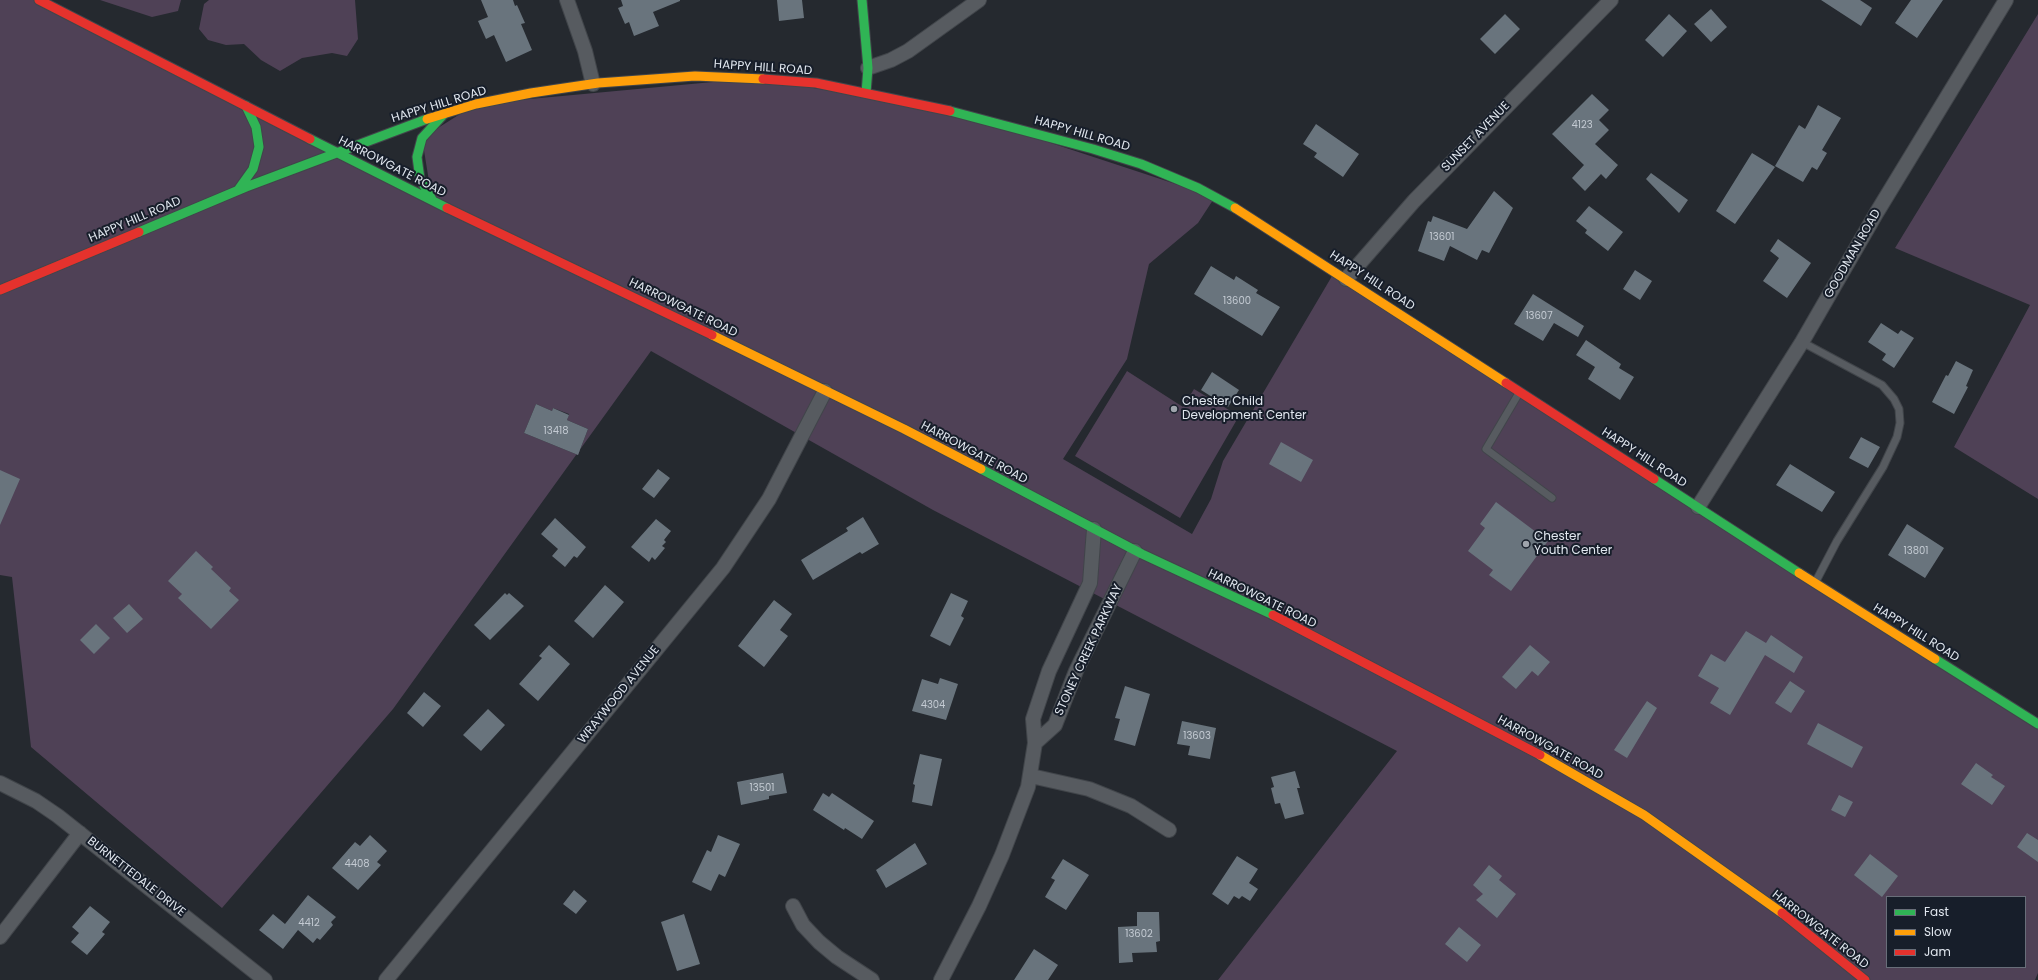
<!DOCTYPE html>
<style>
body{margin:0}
#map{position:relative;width:2038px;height:980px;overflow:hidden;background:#25292f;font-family:Poppins,sans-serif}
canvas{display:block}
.legend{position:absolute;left:1886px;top:896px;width:140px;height:72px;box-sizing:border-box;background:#171e2a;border:1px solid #686e79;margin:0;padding:5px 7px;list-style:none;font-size:12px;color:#e1e7ef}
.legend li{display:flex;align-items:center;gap:8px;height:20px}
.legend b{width:20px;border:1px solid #686e79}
</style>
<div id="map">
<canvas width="2038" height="980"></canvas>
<ul class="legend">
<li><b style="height:5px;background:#30b455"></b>Fast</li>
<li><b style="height:5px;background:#ff9f0a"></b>Slow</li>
<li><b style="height:5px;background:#e5322d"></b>Jam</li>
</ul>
</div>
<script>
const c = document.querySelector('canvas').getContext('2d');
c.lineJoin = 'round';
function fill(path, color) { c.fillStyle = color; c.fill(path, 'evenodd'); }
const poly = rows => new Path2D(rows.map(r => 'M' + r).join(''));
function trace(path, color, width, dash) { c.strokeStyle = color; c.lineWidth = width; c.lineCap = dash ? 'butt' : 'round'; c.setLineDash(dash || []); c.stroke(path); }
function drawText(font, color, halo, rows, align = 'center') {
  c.font = font + ' Poppins,sans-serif'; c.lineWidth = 4; c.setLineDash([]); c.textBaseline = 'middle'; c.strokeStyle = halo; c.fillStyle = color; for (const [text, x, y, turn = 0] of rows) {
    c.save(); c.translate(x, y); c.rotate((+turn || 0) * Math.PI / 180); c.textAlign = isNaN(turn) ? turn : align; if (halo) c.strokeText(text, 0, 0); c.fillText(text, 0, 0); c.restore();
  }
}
fill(poly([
 [0,0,39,0,432,200,422,138,476,104,756,78,963,114,1215,197,1198,223,1149,264,1127,359,1063,459,1192,534,1211,499,1223,461,1335,271,2038,724,2038,973,2035,980,1218,980,1397,751,933,510,651,351,393,709,222,908,31,747,12,577,0,575],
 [536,404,552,411,553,408,569,414,567,420,588,429,578,455,524,433],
 [1887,897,2025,897,2025,967,1887,967],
 [100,0,181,0,178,11,152,17],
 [209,0,355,0,358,39,347,56,332,53,302,58,280,71,261,60,244,44,226,45,208,40,199,29,204,4],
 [2038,14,2038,499,1954,447,2030,305,1895,248],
 [1127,371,1183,407,1194,389,1239,416,1180,518,1075,456]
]), '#4f4156');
fill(poly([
 [481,0,513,0,515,6,517,5,525,23,521,24,532,50,506,62,494,35,486,39,478,21,488,17],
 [621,0,680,0,680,1,653,12,659,26,634,36,629,22,625,24,618,8,623,6],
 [777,0,802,0,804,18,779,21],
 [1821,0,1860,0,1872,8,1861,26],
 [1911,0,1943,0,1917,38,1895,23],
 [1711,9,1727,27,1711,42,1694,24],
 [1505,14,1520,29,1495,54,1480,39],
 [1669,14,1687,31,1663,57,1645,40],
 [1592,94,1609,110,1599,120,1609,130,1595,144,1618,165,1606,179,1601,174,1585,191,1572,178,1584,165,1552,134],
 [1818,105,1841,118,1822,150,1827,153,1817,170,1812,167,1803,182,1775,166,1799,125,1805,129],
 [1316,124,1359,154,1343,177,1314,157,1317,153,1303,144],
 [1752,153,1775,167,1735,224,1716,211],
 [1651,173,1688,200,1679,213,1646,179],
 [1494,191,1513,208,1489,253,1482,250,1477,260,1450,246,1444,261,1418,251,1428,221,1431,222,1433,216,1467,229],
 [1589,206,1623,232,1608,251,1585,233,1587,230,1576,221],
 [1778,239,1811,263,1787,298,1763,281,1779,258,1770,251],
 [1211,266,1234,280,1236,276,1258,290,1256,293,1280,307,1262,336,1194,294],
 [1635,270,1652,281,1640,300,1623,289],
 [1533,294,1584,326,1578,337,1554,323,1543,341,1514,324],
 [1881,323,1898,334,1901,330,1914,338,1894,368,1882,360,1886,354,1868,342],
 [1586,340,1621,364,1619,368,1634,377,1620,400,1588,379,1595,367,1576,355],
 [1956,361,1973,370,1966,386,1968,387,1954,414,1932,402,1946,375,1948,376],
 [1212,372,1239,390,1228,407,1201,390],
 [536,404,552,411,553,408,569,415,567,420,588,429,578,455,524,433],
 [1861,437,1880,447,1868,468,1849,458],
 [1281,442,1313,460,1301,482,1269,464],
 [1790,464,1835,492,1822,512,1776,485],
 [658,469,670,478,654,498,642,489],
 [0,470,20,479,0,525],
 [1496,502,1548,541,1511,591,1489,575,1493,570,1468,551,1485,528,1480,524],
 [863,517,879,544,862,554,860,552,813,580,801,560,848,531,846,528],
 [555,518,586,547,577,558,574,556,565,567,552,556,558,549,541,534],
 [656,519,671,531,664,540,666,542,662,546,665,548,655,560,652,557,649,562,631,547],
 [1907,524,1944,548,1925,578,1888,555],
 [196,551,213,567,211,569,231,588,229,591,239,600,211,629,178,598,182,594,168,581],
 [605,585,624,602,593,638,574,621],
 [505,593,507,595,509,593,524,606,490,640,474,625],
 [951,593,968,601,961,616,964,618,950,646,930,636],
 [774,600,792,614,780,630,788,636,764,667,738,646],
 [129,604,143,619,127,633,113,618],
 [96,624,110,638,94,654,80,640],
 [1746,631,1766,643,1771,635,1803,657,1794,673,1765,655,1730,715,1710,703,1719,688,1698,676,1711,654,1725,662],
 [549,645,570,664,538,701,519,684,542,658,539,656],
 [1530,645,1550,662,1538,676,1532,671,1516,689,1502,677],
 [940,678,958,684,946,720,912,711,922,679,938,684],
 [1790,681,1805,691,1791,713,1775,703],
 [1125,686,1150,694,1135,746,1114,740,1120,719,1115,718],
 [424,692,441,706,423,727,407,713],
 [1647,701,1657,708,1627,758,1614,750],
 [488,709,505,725,481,751,463,735],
 [1182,721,1216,728,1210,759,1188,755,1190,746,1177,744],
 [1818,723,1863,747,1852,768,1807,744],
 [920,754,942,759,932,806,912,802,915,785,913,784],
 [1976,763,1993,775,1991,777,2005,786,1992,805,1961,784],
 [1295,771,1300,788,1297,788,1304,814,1285,819,1280,803,1275,804,1271,788,1274,787,1271,777],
 [783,773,787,793,769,796,769,799,741,805,737,782],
 [823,793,829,797,832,793,874,821,862,839,845,828,844,830,813,810],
 [1839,795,1853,802,1845,817,1831,810],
 [2027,833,2038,840,2038,862,2017,847],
 [370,835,387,851,377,862,381,865,358,890,332,868,355,842,360,846],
 [718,835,740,844,725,877,719,874,711,891,692,882,707,850,711,852],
 [915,843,927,864,886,888,876,870],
 [1870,854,1898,876,1882,897,1854,875],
 [1237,856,1258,869,1249,883,1258,889,1250,901,1242,896,1239,899,1234,896,1228,905,1212,894],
 [1063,859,1089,875,1066,910,1045,897,1055,880,1051,878],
 [1489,865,1502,876,1499,880,1516,894,1497,918,1476,900,1483,894,1473,885],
 [574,890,587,901,576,914,563,904],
 [308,895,336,917,331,922,333,925,320,940,317,938,313,943,298,930,283,949,259,930,273,914,285,924],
 [90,906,110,922,102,932,105,934,87,955,71,942,79,933,72,927],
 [1137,912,1159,912,1160,941,1156,942,1157,952,1132,953,1133,962,1119,963,1118,927,1137,926],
 [684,914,700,964,677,971,661,922],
 [1459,927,1481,945,1467,962,1445,944],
 [1034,949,1058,965,1048,980,1014,980]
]), '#69747d');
const lane = poly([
 [1802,342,1882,385,1894,399,1899,409,1900,423,1897,437,1883,467,1837,541,1816,581],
 [1519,393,1486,449,1552,498]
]);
const street = poly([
 [567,0,585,51,593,84],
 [868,68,891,60,908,51,979,0],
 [1346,279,1414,201,1611,0],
 [1698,507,1802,342,1877,212,2006,0],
 [1035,743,1055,725,1076,671,1135,551],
 [1031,776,1089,789,1131,806,1169,830],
 [0,783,36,801,58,816,265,980],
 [793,906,803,925,819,942,837,957,872,980],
 [0,937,80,833],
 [386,980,723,568,769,499,825,391],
 [941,980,979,906,1002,855,1028,787,1035,743,1033,719,1049,671,1090,583,1094,529]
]);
const fast = poly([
 [862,0,868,68,866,93],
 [950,111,1093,149,1141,164,1198,188,1235,208],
 [310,139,447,208],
 [238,190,253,169,259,147,256,127,246,106],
 [433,201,420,179,417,157,422,138,444,114],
 [139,232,246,187,427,119],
 [981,469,1142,554,1273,615],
 [1654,479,1799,573],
 [1935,659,2038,724]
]);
const slow = poly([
 [427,119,476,104,531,93,598,83,695,76,763,79],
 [1235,208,1506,383],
 [712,335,904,429,981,469],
 [1799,573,1935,659],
 [1540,755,1644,815,1782,913]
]);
const jam = poly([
 [39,0,310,139],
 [763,79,816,83,950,111],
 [447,208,712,335],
 [0,290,139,232],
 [1506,383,1654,479],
 [1273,615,1540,755],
 [1782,913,1865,980]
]);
trace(lane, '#41454a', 9);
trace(street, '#41454a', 16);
trace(fast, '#41454a', 11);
trace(slow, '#41454a', 11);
trace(jam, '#41454a', 11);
trace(lane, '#575b60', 7);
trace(street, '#575b60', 14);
trace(fast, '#30b455', 9);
trace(slow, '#ff9f0a', 9);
trace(jam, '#e5322d', 9);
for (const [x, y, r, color] of [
 [1174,409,4,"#9fa4ac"],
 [1526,544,4,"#9fa4ac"]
]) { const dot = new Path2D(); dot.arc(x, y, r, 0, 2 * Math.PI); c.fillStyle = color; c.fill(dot); trace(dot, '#171e2a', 1.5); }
drawText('10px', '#c3cad2', null, [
 ["4123",1582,125],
 ["13601",1442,237],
 ["13600",1237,301],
 ["13607",1539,316],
 ["13418",556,431],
 ["13801",1916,551],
 ["4304",933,705],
 ["13603",1197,736],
 ["13501",762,788],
 ["4408",357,864],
 ["4412",309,923],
 ["13602",1139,934]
]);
drawText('12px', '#e1e7ef', '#171e2a', [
 ["HAPPY HILL ROAD",763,68,4],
 ["HAPPY HILL ROAD",439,105,-17],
 ["HAPPY HILL ROAD",1082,134,16],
 ["SUNSET AVENUE",1476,137,-46],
 ["HARROWGATE ROAD",392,167,27],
 ["HAPPY HILL ROAD",135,220,-23],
 ["GOODMAN ROAD",1853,254,-60],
 ["HAPPY HILL ROAD",1372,281,33],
 ["HARROWGATE ROAD",683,308,26],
 ["HARROWGATE ROAD",974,453,28],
 ["HAPPY HILL ROAD",1644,458,33],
 ["HARROWGATE ROAD",1262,599,26],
 ["HAPPY HILL ROAD",1916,633,32],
 ["STONEY CREEK PARKWAY",1089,650,-65],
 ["WRAYWOOD AVENUE",619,695,-51],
 ["HARROWGATE ROAD",1550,748,29],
 ["BURNETTEDALE DRIVE",136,877,38],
 ["HARROWGATE ROAD",1820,930,38]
]);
drawText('12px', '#e1e7ef', '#171e2a', [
 ["Chester Child",1182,402],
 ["Development Center",1182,416],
 ["Chester",1534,537],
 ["Youth Center",1534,551]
], 'left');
</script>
